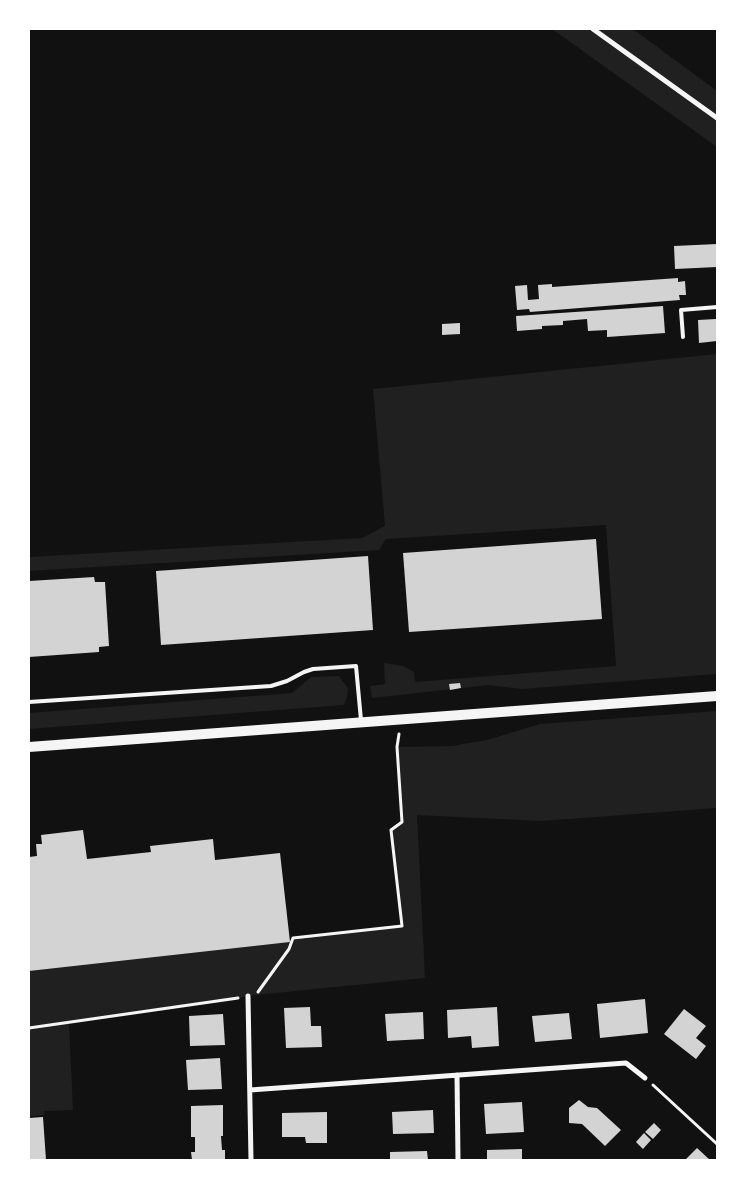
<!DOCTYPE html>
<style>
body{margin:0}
#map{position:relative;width:746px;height:1189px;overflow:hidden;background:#111;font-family:"Fira Sans",sans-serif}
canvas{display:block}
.frame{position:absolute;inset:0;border:30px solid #fff;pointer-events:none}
</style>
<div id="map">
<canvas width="746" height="1189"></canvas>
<div class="frame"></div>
</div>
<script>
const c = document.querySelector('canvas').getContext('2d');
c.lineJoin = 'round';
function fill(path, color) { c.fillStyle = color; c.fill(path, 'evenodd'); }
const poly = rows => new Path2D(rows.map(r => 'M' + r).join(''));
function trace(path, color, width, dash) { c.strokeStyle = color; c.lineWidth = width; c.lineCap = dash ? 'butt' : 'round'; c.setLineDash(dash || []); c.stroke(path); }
fill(poly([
 [552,29,631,29,637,32,717,91,717,147],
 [717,354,717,674,522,689,488,685,372,698,370,686,385,684,384,663,403,666,414,672,415,682,616,666,606,525,386,539,379,550,29,571,29,557,362,538,385,526,373,389],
 [339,676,348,688,347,697,344,705,29,729,29,713,292,693,311,677],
 [717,711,717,808,541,821,417,815,425,978,256,995,69,1023,73,1110,44,1111,44,1115,29,1116,29,971,290,942,293,938,402,926,391,830,402,822,397,747,453,746,463,744,487,740,540,724]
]), '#202020');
fill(poly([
 [717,244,717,267,675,269,674,246],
 [678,278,678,282,685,281,686,295,679,295,680,300,530,312,529,309,517,310,515,286,527,285,528,300,539,299,538,285,552,284,552,287],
 [663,306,665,333,607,337,607,330,588,331,587,319,563,321,563,325,542,326,542,329,517,331,516,316],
 [716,319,717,341,699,343,698,320],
 [460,323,460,334,442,335,442,324],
 [596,539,602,619,409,632,403,553],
 [368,556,373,630,161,645,156,571],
 [94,577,95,582,105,582,109,646,99,647,99,652,29,657,29,581],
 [460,683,461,688,450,690,449,684],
 [83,830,87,859,151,852,150,846,213,839,215,860,280,853,290,942,29,971,29,857,37,856,36,844,42,844,41,835],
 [645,999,648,1033,600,1038,597,1004],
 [310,1007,311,1026,321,1026,322,1047,286,1048,284,1008],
 [497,1007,499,1046,472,1048,471,1036,448,1038,447,1010],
 [684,1009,706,1026,696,1038,706,1046,696,1059,664,1034],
 [423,1012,424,1039,387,1041,385,1014],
 [569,1013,572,1039,535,1042,532,1016],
 [223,1014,225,1045,190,1046,189,1016],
 [220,1058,222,1089,188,1090,186,1060],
 [579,1100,588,1107,597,1108,621,1130,605,1146,582,1124,569,1123,569,1108],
 [522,1102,524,1132,486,1134,484,1104],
 [223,1105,223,1136,221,1136,222,1150,225,1150,225,1160,192,1160,191,1152,195,1152,195,1137,191,1137,191,1106],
 [433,1110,434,1133,393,1134,392,1112],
 [327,1112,327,1143,306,1143,305,1137,282,1137,282,1113],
 [43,1117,46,1160,29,1160,29,1118],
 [654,1123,661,1130,653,1139,645,1132],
 [644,1133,651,1140,643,1149,636,1142],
 [697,1148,710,1160,685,1160],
 [522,1149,522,1160,487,1160,487,1150],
 [427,1151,428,1160,390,1160,390,1152]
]), '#d3d3d3');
trace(poly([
 [258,992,289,949,293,938,402,926,391,830,402,822,397,747,399,734],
 [29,1028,238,998],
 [653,1085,717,1144]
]), '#f5f5f5', 3);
trace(poly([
 [683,337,681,310,717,307],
 [29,702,271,686,287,681,304,672,313,669,356,666,361,720]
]), '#f5f5f5', 4);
trace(poly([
 [593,29,717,118],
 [248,996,251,1160],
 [457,1075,458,1160],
 [250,1090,626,1063,645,1078]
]), '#f5f5f5', 5);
trace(poly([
 [29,747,717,696]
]), '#f5f5f5', 10);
</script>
